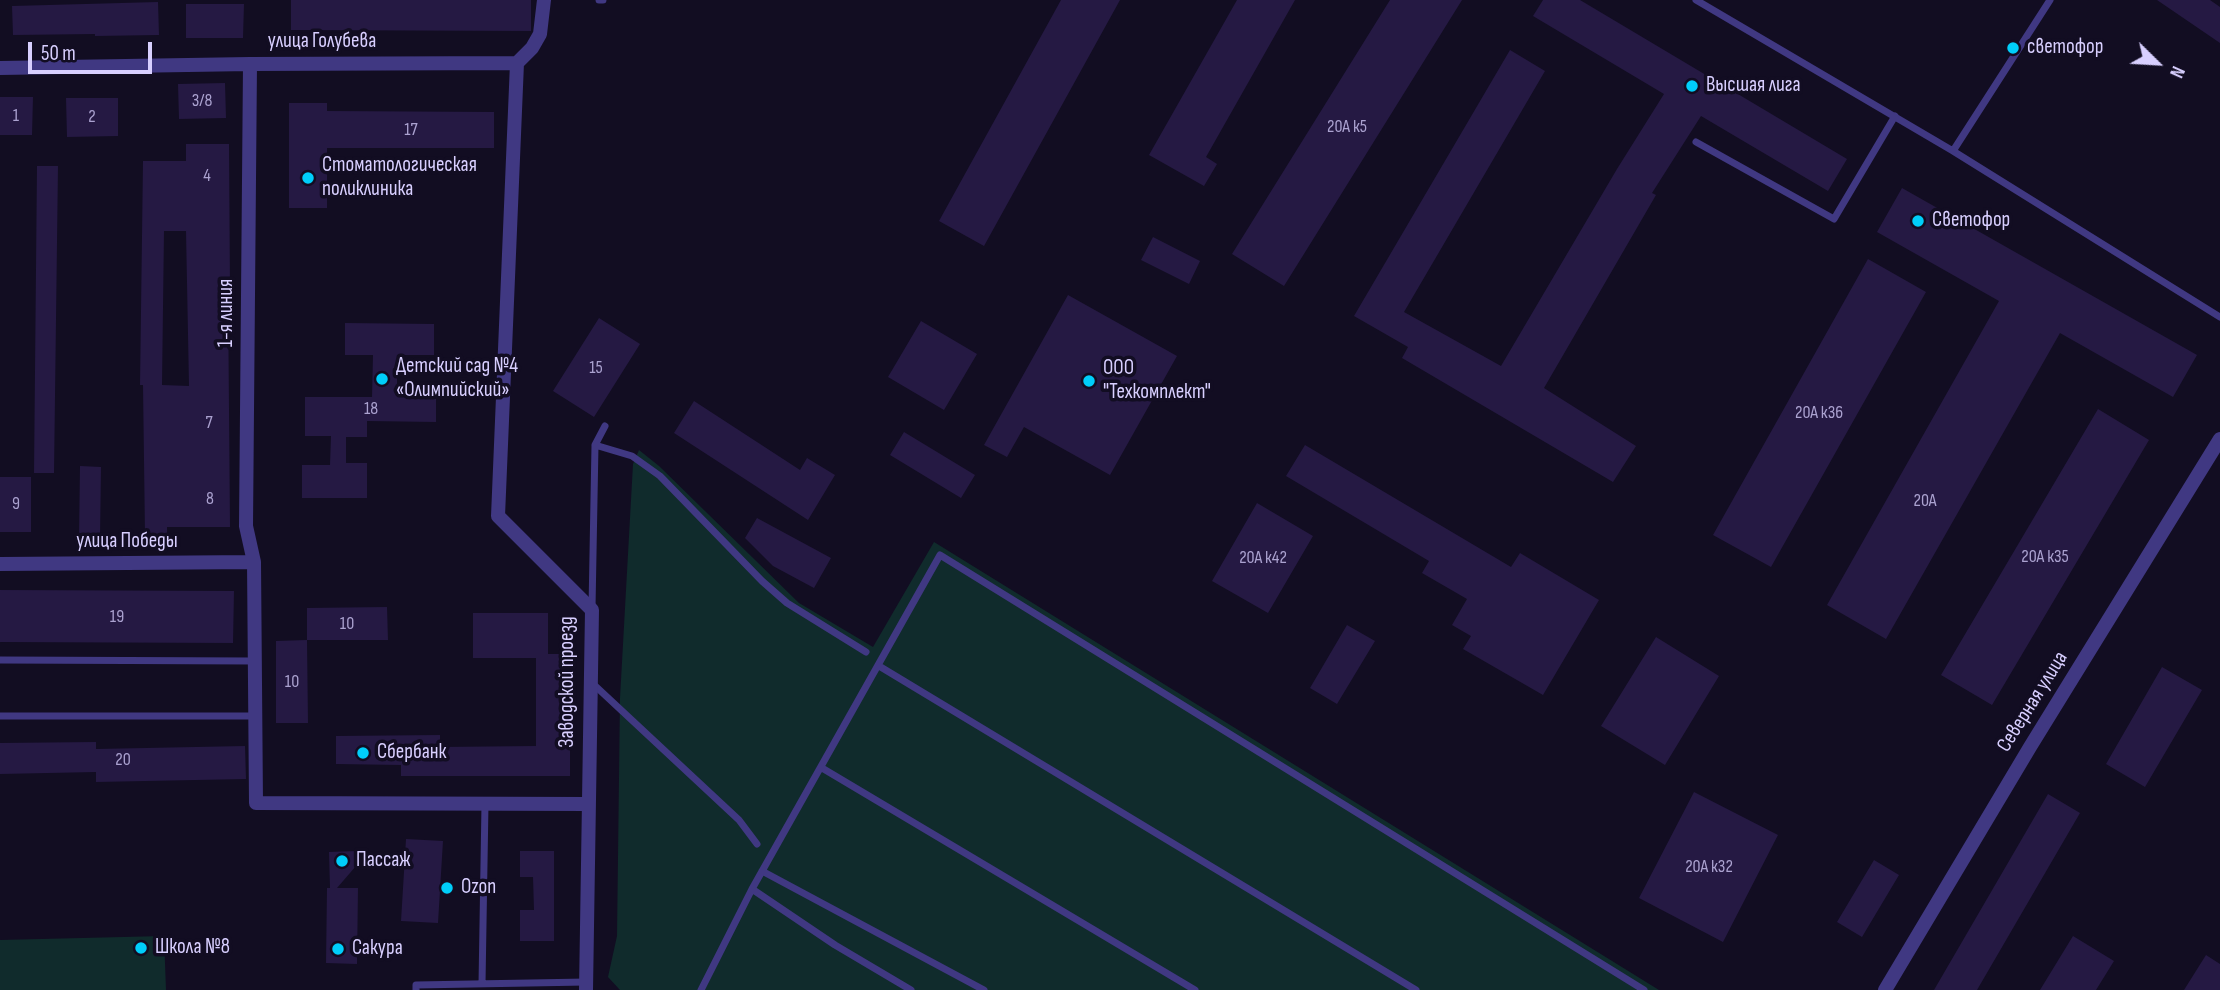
<!DOCTYPE html>
<meta charset="utf-8">
<style>
body{margin:0}
#map{position:relative;width:2220px;height:990px;overflow:hidden;background:#120d22;font-family:"Sofia Sans Condensed",sans-serif}
canvas{display:block}
.north{position:absolute;left:2122px;top:28px;width:70px;height:70px;-webkit-text-stroke:5px #120d22;paint-order:stroke;rotate:114deg;font-size:19px;font-weight:700;line-height:28px;text-align:center;color:#d8cfff}
.north::after{content:'';display:block;margin:auto;width:24px;height:32px;background:#d8cfff;clip-path:polygon(50% 0,100% 100%,50% 72%,0 100%)}
.scale{position:absolute;left:28px;top:42px;width:124px;height:32px;box-sizing:border-box;border:4px solid #d8cfff;border-top:0;padding-left:9px;font-size:21px;line-height:24px;white-space:nowrap;color:#d8cfff;-webkit-text-stroke:5px #120d22;paint-order:stroke}
</style>
<div id="map">
<canvas width="2220" height="990"></canvas>
<div class="north">N</div>
<div class="scale">50 m</div>
</div>
<script>
const c = document.querySelector('canvas').getContext('2d');
c.lineJoin = 'round';
function fill(path, color) { c.fillStyle = color; c.fill(path, 'evenodd'); }
const poly = rows => new Path2D(rows.map(r => 'M' + r).join(''));
function trace(path, color, width, dash) { c.strokeStyle = color; c.lineWidth = width; c.lineCap = dash ? 'butt' : 'round'; c.setLineDash(dash || []); c.stroke(path); }
function drawText(font, color, halo, rows, align = 'center') {
  c.font = font + ' "Sofia Sans Condensed",sans-serif'; c.lineWidth = 7; c.setLineDash([]); c.textBaseline = 'middle'; c.strokeStyle = halo; c.fillStyle = color; for (const [text, x, y, turn = 0] of rows) {
    c.save(); c.translate(x, y); c.rotate((+turn || 0) * Math.PI / 180); c.textAlign = isNaN(turn) ? turn : align; if (halo) c.strokeText(text, 0, 0); c.fillText(text, 0, 0); c.restore();
  }
}
fill(poly([
 [639,450,659,466,799,603,873,647,934,542,1659,990,620,990,608,977,617,936,620,698,633,464],
 [164,936,166,990,0,990,0,940]
]), '#102b2c');
fill(poly([
 [291,0,531,0,531,31,291,30],
 [1061,0,1120,0,984,246,939,221],
 [1237,0,1295,0,1206,157,1217,164,1204,186,1149,155],
 [1390,0,1462,0,1284,286,1232,254],
 [1543,0,1580,0,1847,159,1828,191,1701,116,1652,193,1656,195,1544,388,1636,446,1613,482,1402,358,1408,347,1354,316,1510,50,1545,71,1404,312,1501,366,1617,169,1664,94,1533,16],
 [2157,0,2210,0,2220,7,2220,43],
 [158,2,159,35,95,36,95,34,13,35,12,6],
 [186,4,244,4,243,38,186,38],
 [225,83,226,118,179,119,178,84],
 [0,97,33,97,32,135,0,135],
 [66,98,118,98,118,136,67,137],
 [289,103,327,103,327,111,494,112,494,148,327,148,327,208,289,208],
 [186,144,229,144,230,290,228,290,230,527,167,527,167,536,145,536,143,385,140,385,143,161,186,161],
 [164,231,186,231,189,386,162,385],
 [37,166,58,166,54,473,34,473],
 [1902,188,2197,355,2173,397,2060,333,1886,639,1827,605,1999,301,1877,232],
 [1153,237,1200,261,1189,284,1141,260],
 [1868,259,1926,292,1771,567,1713,535],
 [1068,295,1177,356,1110,475,1024,427,1007,457,984,445],
 [599,318,640,344,594,417,553,391],
 [921,321,977,354,944,410,888,377],
 [345,323,434,324,434,355,397,355,397,388,436,388,436,422,367,421,367,437,346,437,346,463,367,463,367,498,302,498,302,465,330,465,331,436,305,436,305,397,372,397,373,355,345,355],
 [694,401,800,470,807,458,835,475,808,520,674,433],
 [2098,409,2149,440,1992,705,1941,675],
 [904,432,975,475,961,498,890,455],
 [1305,445,1511,567,1520,553,1599,600,1543,695,1463,649,1471,636,1452,625,1467,599,1422,573,1429,561,1286,476],
 [80,466,101,467,100,538,79,538],
 [0,477,31,477,31,532,0,532],
 [1257,503,1313,536,1268,613,1212,581],
 [757,518,831,558,814,588,773,566,745,538],
 [0,590,234,591,233,643,0,642],
 [387,607,388,640,307,640,307,608],
 [473,613,548,613,548,654,570,654,570,776,401,776,401,765,336,764,336,736,440,735,440,747,536,746,536,658,473,658],
 [1347,625,1375,641,1337,704,1310,688],
 [1656,637,1719,676,1665,765,1601,726],
 [307,640,308,723,276,723,276,641],
 [2162,667,2202,690,2145,787,2106,764],
 [96,742,96,749,245,746,246,779,96,782,96,772,0,774,0,743],
 [1694,792,1778,835,1723,942,1639,898],
 [2048,794,2080,813,1977,990,1934,990],
 [406,839,443,841,438,923,401,921],
 [356,851,356,866,337,888,358,888,357,964,326,963,327,888,330,888,329,852],
 [520,851,554,851,554,941,520,941,520,910,534,910,533,877,520,877],
 [1874,860,1899,875,1862,937,1837,922],
 [2073,936,2114,961,2096,990,2040,990],
 [2206,955,2220,964,2220,990,2184,990]
]), '#251943');
trace(poly([
 [599,0,603,0],
 [1696,0,1953,151,2220,317],
 [1696,142,1834,219,1895,116],
 [1953,151,2050,0],
 [595,445,632,456,660,476,762,581,787,603,866,652],
 [592,608,595,445,605,426],
 [0,660,254,661],
 [879,666,1416,990],
 [591,682,739,820,757,844],
 [0,716,255,716],
 [822,768,1195,990],
 [762,871,984,990],
 [752,889,835,945,911,990],
 [482,984,485,804],
 [416,990,416,985,586,982],
 [701,990,752,889,940,555,1644,990]
]), '#403882', 7);
trace(poly([
 [544,0,540,34,532,48,517,63,498,516,592,610,586,990],
 [250,64,246,526,254,562,256,803,588,804],
 [0,68,250,64,517,63],
 [0,564,254,562],
 [1885,990,2030,747,2220,439]
]), '#403882', 14);
for (const [x, y, r, color] of [
 [2013,48,7,"#00cefa"],
 [1692,86,7,"#00cefa"],
 [308,178,7,"#00cefa"],
 [1918,221,7,"#00cefa"],
 [382,379,7,"#00cefa"],
 [1089,381,7,"#00cefa"],
 [363,753,7,"#00cefa"],
 [342,861,7,"#00cefa"],
 [447,888,7,"#00cefa"],
 [141,948,7,"#00cefa"],
 [338,949,7,"#00cefa"]
]) { const dot = new Path2D(); dot.arc(x, y, r, 0, 2 * Math.PI); c.fillStyle = color; c.fill(dot); trace(dot, '#120d22', 2.5); }
drawText('18px', '#aba2d0', null, [
 ["3/8",202,101],
 ["1",16,116],
 ["2",92,117],
 ["20А к5",1347,127],
 ["17",411,130],
 ["4",207,176],
 ["15",596,368],
 ["18",371,409],
 ["20А к36",1819,413],
 ["7",209,423],
 ["8",210,499],
 ["20А",1925,501],
 ["9",16,504],
 ["20А к35",2045,557],
 ["20А к42",1263,558],
 ["19",117,617],
 ["10",347,624],
 ["10",292,682],
 ["20",123,760],
 ["20А к32",1709,867]
]);
drawText('21px', '#d8cfff', '#120d22', [
 ["улица Голубева",322,42],
 ["1-я линия",227,313,-90],
 ["улица Победы",127,542],
 ["Заводской проезд",568,682,-90],
 ["Северная улица",2033,702,-58]
]);
drawText('21px', '#d8cfff', '#120d22', [
 ["светофор",2027,48],
 ["Высшая лига",1706,86],
 ["Стоматологическая",322,166],
 ["поликлиника",322,190],
 ["Светофор",1932,221],
 ["Детский сад №4",396,367],
 ["«Олимпийский»",396,391],
 ["ООО",1103,369],
 ["\"Техкомплект\"",1103,393],
 ["Сбербанк",377,753],
 ["Пассаж",356,861],
 ["Ozon",461,888],
 ["Школа №8",155,948],
 ["Сакура",352,949]
], 'left');
</script>
